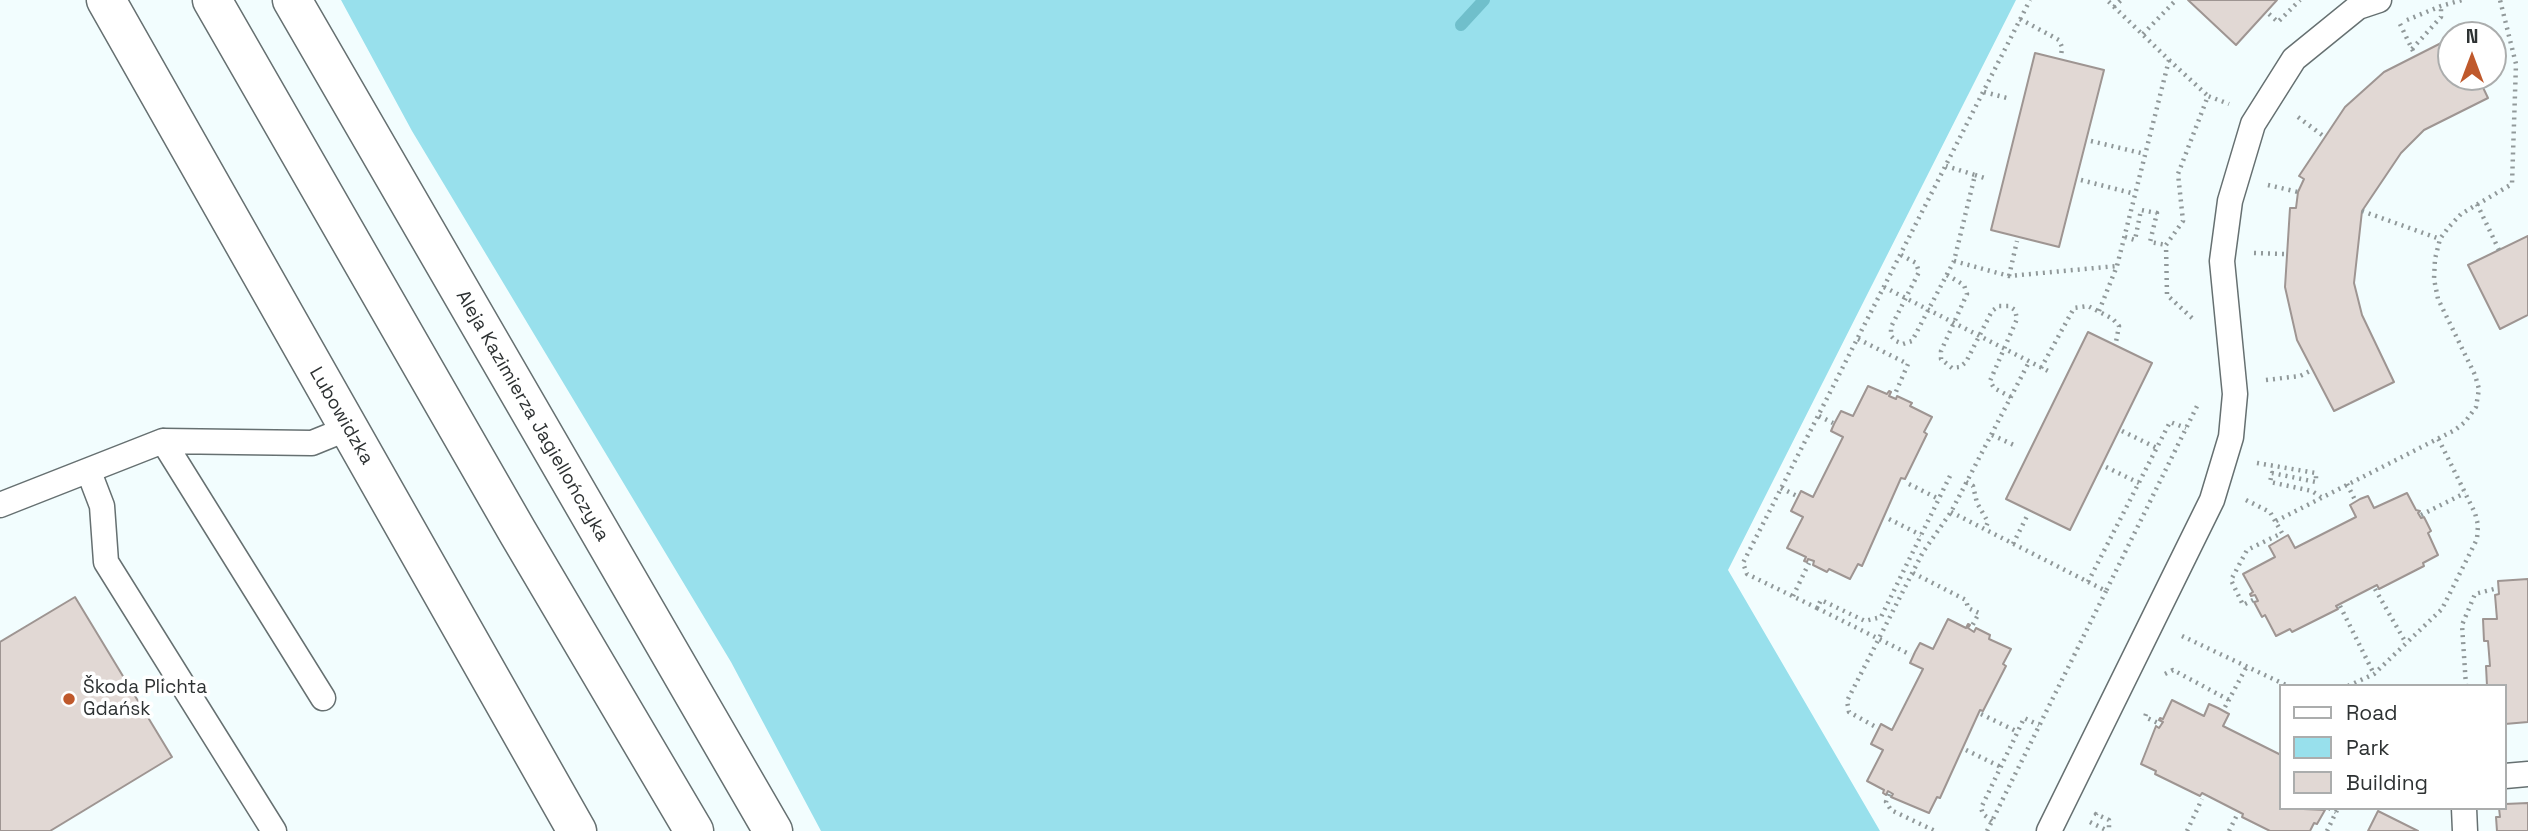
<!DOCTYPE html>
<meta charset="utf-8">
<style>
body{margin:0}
#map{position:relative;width:2528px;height:831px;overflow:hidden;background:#f2fdfe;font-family:"Space Grotesk",sans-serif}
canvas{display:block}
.legend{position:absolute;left:2279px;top:684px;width:228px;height:126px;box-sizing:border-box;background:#fff;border:2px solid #abadad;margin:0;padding:9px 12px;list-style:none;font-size:21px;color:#2e3233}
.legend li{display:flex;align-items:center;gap:14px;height:35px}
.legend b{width:35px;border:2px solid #abadad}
.north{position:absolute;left:2437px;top:21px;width:70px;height:70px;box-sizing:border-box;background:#fff;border:2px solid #abadad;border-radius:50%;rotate:0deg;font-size:19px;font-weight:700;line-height:28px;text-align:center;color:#2e3233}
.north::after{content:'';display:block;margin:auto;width:24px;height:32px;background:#bf592c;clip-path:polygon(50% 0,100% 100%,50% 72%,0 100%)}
</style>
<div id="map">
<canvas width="2528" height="831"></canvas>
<ul class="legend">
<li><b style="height:9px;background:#fff"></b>Road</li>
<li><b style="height:19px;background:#98e0ec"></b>Park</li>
<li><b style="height:19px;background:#e1d8d4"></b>Building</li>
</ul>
<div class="north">N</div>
</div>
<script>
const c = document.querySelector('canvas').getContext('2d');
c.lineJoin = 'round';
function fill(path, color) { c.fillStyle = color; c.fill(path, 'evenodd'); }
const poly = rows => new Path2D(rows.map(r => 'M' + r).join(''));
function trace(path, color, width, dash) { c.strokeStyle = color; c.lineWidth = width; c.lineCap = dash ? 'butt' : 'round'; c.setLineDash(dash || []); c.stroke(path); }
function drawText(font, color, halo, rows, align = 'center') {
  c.font = font + ' "Space Grotesk",sans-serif'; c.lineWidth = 7; c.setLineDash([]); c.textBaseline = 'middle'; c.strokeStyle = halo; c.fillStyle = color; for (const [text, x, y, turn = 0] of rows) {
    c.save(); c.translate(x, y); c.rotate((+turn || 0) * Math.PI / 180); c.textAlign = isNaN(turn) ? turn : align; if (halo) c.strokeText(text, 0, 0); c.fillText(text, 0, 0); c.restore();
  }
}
fill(poly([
 [341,0,2016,0,1728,570,1880,831,821,831,731,662,412,131]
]), '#98e0ec');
trace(poly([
 [1461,25,1484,0]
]), '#70bfcb', 12);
const building = poly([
 [2188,0,2277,0,2236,45,2188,0],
 [2451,38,2451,77,2478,77,2488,98,2424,130,2401,153,2362,211,2354,283,2362,315,2394,382,2334,411,2297,340,2285,287,2290,208,2296,208,2298,192,2304,179,2299,176,2345,107,2384,72,2451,38],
 [2035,53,2104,70,2059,247,1991,230,2035,53],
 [2528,236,2528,315,2500,329,2468,265,2528,236],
 [2088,332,2152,363,2070,530,2006,499,2088,332],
 [1868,386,1887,394,1889,391,1891,392,1889,396,1896,399,1897,396,1912,403,1910,406,1932,417,1924,432,1927,434,1905,479,1901,478,1862,566,1858,564,1850,579,1829,569,1827,572,1813,565,1814,561,1808,559,1807,562,1804,561,1806,557,1787,548,1803,517,1791,511,1801,491,1813,497,1843,437,1831,431,1834,424,1841,411,1853,416,1868,386],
 [2407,493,2416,510,2420,511,2418,513,2421,518,2424,517,2431,531,2428,533,2438,555,2423,563,2424,566,2379,589,2377,585,2336,606,2338,609,2292,632,2290,629,2276,636,2265,615,2262,617,2254,602,2258,601,2255,595,2251,596,2250,594,2253,592,2243,574,2275,557,2269,546,2288,535,2295,548,2356,517,2350,505,2360,499,2368,496,2374,508,2407,493],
 [2528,579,2528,722,2505,724,2505,686,2487,686,2486,666,2490,666,2488,641,2484,641,2483,619,2497,619,2495,595,2499,594,2498,581,2528,579],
 [75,597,172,757,50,831,0,831,0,642,75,597],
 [1948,619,1966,628,1968,624,1970,625,1968,628,1974,632,1976,628,1990,635,1989,639,2011,649,2003,664,2006,666,1983,711,1980,710,1940,798,1937,797,1929,813,1891,797,1893,794,1888,791,1886,795,1883,793,1884,790,1867,781,1883,750,1871,744,1881,724,1892,730,1923,669,1910,663,1915,652,1920,643,1933,649,1948,619],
 [2172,700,2204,716,2209,704,2218,708,2229,714,2223,726,2281,755,2281,808,2325,810,2317,824,2314,823,2310,831,2270,831,2242,817,2243,814,2202,793,2200,796,2155,774,2156,771,2141,764,2156,726,2159,728,2163,722,2159,720,2160,718,2163,719,2172,700],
 [2528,803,2528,831,2497,831,2496,817,2500,817,2499,808,2505,808,2505,804,2528,803],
 [2378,811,2418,831,2368,831,2378,811]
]);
fill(building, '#e1d8d4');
trace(building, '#9e9592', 2);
const service = poly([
 [163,441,323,698],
 [89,472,102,506,106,562,274,831],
 [0,505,163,441,312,443,349,428],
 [2505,776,2528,774],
 [2464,808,2465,831],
 [2049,831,2212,500,2231,437,2235,394,2222,261,2230,201,2253,124,2294,59,2358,7,2379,0]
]);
const tertiary = poly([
 [106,0,577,831]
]);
const motorway = poly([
 [212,0,517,531,694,831],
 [292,0,773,831]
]);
trace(service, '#667071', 27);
trace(tertiary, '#667071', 41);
trace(motorway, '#667071', 41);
trace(poly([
 [2114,7,2121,0],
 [2269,14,2278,22,2300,0],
 [2020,19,2059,40,2062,47,2061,57],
 [2407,20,2441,6,2462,0],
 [2400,24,2414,53],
 [2143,34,2176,0],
 [2412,49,2441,17,2441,6],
 [2169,60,2208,96],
 [1984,92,2007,98],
 [2298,117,2322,135],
 [2091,141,2145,154],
 [1975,175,1988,179],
 [2081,180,2135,194],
 [2268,185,2298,192],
 [2477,204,2499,250],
 [2362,211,2440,239],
 [2125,237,2135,240,2141,210,2157,213,2150,242,2166,245],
 [2254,253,2284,254],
 [1901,255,1916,263,1919,272,1891,327,1891,336,1896,341,1903,344,1912,341,1954,261,1975,175,1946,166],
 [1954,261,2009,276,2117,266],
 [1947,275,1964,285,1967,294,1941,351,1941,359,1952,368,1960,367,1966,362,1992,311,1999,306,2009,306,2015,310,2017,319,1990,381,1994,388,2011,397],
 [2009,276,2017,241],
 [1884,287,2052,373],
 [2099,311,2117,266,2169,60,2107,0],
 [2192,318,2167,295,2166,245,2183,221,2178,174,2208,96,2229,104],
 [1858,339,1908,364,1895,394],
 [2041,368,2074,308,2088,306,2113,319,2119,326,2116,342],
 [2266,380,2300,376,2310,371],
 [1819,416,1833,423],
 [2122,431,2157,448],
 [1992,435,2016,446],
 [2257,463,2316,473,2316,482,2272,473,2270,482,2312,491,2321,497],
 [2106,467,2139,483],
 [1950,476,1881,617,1865,621,1821,600,1817,608,1747,574,1743,563,2030,0],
 [1966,482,1973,486,1977,503,1988,522,1985,529],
 [1909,484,1939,499],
 [2347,484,2355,500],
 [1781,488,1797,496],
 [2246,500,2270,512,2282,533,2247,550,2231,580,2243,605,2255,599],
 [1951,512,2106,591,2199,402],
 [2421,515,2465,493],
 [1889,519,1921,535],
 [2276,521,2455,430,2465,422,2476,407,2479,389,2475,375,2438,299,2434,279,2435,259,2440,239,2448,228,2461,214,2512,184,2516,64,2500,0],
 [2013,544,2028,514],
 [1913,573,1966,600,1968,608,1979,613,1972,626],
 [2088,582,2170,422,2186,428],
 [2375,589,2406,643],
 [1793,596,1809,563],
 [2340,606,2374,674],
 [1817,608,1911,655],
 [2182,636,2288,686],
 [2165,674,2173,670,2229,700],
 [2348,686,2374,674,2442,609,2477,539,2478,525,2475,513,2438,438],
 [2466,686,2462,625,2475,594,2494,589],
 [2225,707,2247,666],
 [1981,714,2018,732],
 [2146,714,2145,717,2158,723],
 [1874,726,1849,712,1847,701,1923,552,1951,512,2029,362],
 [1966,750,2001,767],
 [1889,794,1886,802,1891,810,1935,831],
 [2329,808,2336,812],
 [2097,813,2096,814,2109,820,2109,831],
 [1992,821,1983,814,1981,808,2019,729,2024,718,2039,725],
 [2090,822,2108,831],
 [1987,831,2106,591],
 [2187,831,2202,799],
 [2229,831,2237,815],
 [2327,831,2338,808]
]), '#91999a', 4.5, [2, 5]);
trace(service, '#fff', 24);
trace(tertiary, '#fff', 38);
trace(motorway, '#fff', 38);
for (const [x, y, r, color] of [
 [69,699,7,"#bf592c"]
]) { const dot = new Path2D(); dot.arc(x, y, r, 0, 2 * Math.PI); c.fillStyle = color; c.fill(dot); trace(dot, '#fff', 2.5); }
drawText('19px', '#2e3233', '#fff', [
 ["Lubowidzka",341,416,60],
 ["Aleja Kazimierza Jagiellończyka",532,416,60]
]);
drawText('19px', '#2e3233', '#fff', [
 ["Škoda Plichta",83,688],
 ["Gdańsk",83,710]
], 'left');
</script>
